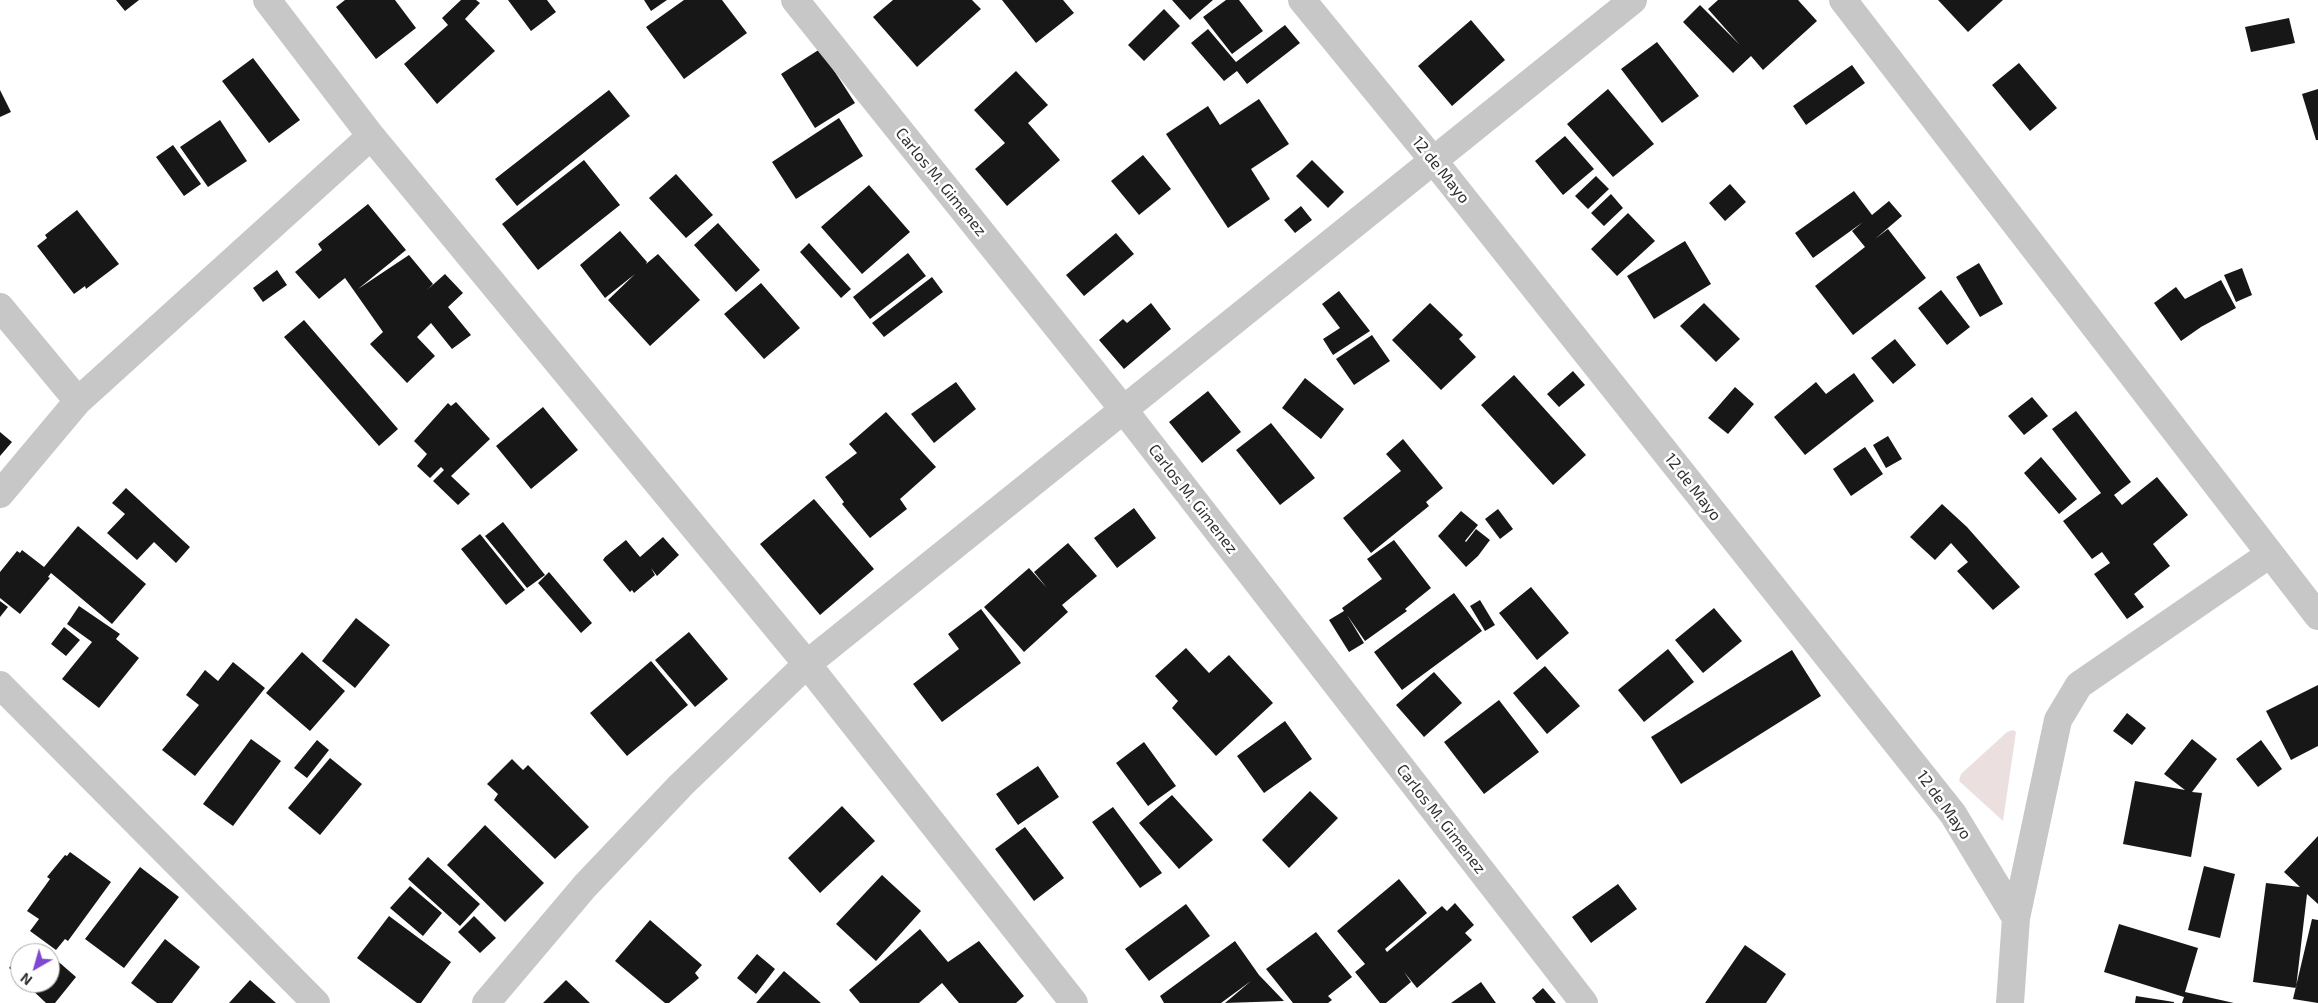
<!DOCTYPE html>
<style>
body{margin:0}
#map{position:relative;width:2318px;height:1003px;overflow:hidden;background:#fff;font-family:"Exo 2",sans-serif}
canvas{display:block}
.north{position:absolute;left:10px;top:943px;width:50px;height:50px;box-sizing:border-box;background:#fff;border:1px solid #acacac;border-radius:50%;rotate:218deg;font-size:14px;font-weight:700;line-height:20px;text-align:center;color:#303030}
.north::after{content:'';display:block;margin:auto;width:18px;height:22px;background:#7e48d0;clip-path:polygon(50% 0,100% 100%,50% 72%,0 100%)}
</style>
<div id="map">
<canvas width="2318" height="1003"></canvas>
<div class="north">N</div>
</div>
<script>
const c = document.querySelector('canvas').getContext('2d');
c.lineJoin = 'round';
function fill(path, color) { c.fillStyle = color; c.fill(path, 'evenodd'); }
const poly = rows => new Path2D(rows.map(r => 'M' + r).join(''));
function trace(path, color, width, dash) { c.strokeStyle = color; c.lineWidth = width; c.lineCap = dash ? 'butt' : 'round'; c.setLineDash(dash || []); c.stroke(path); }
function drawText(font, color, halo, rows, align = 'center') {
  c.font = font + ' "Exo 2",sans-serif'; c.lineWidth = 5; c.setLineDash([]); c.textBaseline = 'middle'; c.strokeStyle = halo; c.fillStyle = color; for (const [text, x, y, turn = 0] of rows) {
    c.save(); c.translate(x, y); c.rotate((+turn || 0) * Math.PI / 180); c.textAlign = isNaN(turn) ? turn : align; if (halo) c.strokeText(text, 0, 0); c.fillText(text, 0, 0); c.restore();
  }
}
fill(poly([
 [2013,730,2016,732,2003,821,1959,781,1961,774,2007,732]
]), '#ebdfe0');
fill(poly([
 [116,0,139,0,125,11],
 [345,0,395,0,416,28,376,59,336,7],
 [461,0,476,0,480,3,465,19,495,51,437,104,404,64,448,25,442,18],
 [508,0,547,0,556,12,531,31],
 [644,0,667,0,651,11],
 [684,0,722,0,747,33,684,79,646,27],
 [893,0,972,0,981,9,917,67,873,17],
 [1002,0,1063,0,1074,13,1036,43],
 [1172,0,1213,0,1190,20],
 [1226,0,1239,0,1263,31,1232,54,1203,17],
 [1718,0,1798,0,1817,21,1763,70,1751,56,1733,73,1683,22,1700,5,1740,45,1708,9],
 [1938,0,2003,0,1968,32],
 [1164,9,1180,26,1144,61,1128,45],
 [2289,18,2295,43,2251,52,2245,27],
 [1471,20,1505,60,1452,106,1418,66],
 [1285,25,1300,43,1247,84,1237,71,1224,81,1191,43,1208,29,1236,62],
 [1657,42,1699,96,1662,123,1621,69],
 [820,49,855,103,815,128,781,74],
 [253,58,300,120,269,143,222,81],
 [2019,63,2057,108,2030,131,1992,85],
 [1852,65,1865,83,1806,125,1793,106],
 [1016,71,1048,105,1028,123,1060,160,1007,206,975,169,1005,143,974,110],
 [1608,89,1654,144,1613,177,1567,124],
 [2318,89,2318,140,2316,140,2302,94],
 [0,90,11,112,0,117],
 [609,90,630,116,517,206,495,179],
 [1259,99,1289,144,1251,169,1270,199,1228,228,1166,134,1208,106,1220,125],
 [839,118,863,156,796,199,772,162],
 [220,120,247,161,208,187,180,147],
 [1565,136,1594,169,1563,195,1535,161],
 [173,145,201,184,184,196,156,157],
 [1143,155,1171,189,1139,215,1111,181],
 [584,160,620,205,538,270,502,224],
 [1312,160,1344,192,1328,208,1296,176],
 [676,174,713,215,686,238,649,198],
 [1596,176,1609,189,1588,209,1575,196],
 [1730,184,1746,202,1725,221,1709,203],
 [869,185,910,232,862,274,821,227],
 [1854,191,1872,215,1889,201,1902,216,1875,239,1888,229,1926,278,1853,335,1815,286,1865,247,1852,231,1863,222,1813,258,1795,233],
 [1611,194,1623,208,1604,226,1591,213],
 [368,204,406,250,358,289,409,255,433,284,427,290,445,274,463,293,448,307,471,335,452,349,431,323,417,337,435,356,407,383,370,344,383,332,345,278,319,299,295,272,322,250,318,244],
 [1301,206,1312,220,1295,233,1284,220],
 [77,210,119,264,86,289,85,286,74,294,37,246,47,238,45,235],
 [1628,213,1655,241,1617,276,1591,249],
 [718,223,760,270,736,292,694,245],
 [620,231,647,262,646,264,658,254,700,300,650,346,608,300,635,274,605,298,580,265],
 [1116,233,1134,254,1084,296,1066,275],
 [1685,241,1711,284,1654,319,1627,276],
 [809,243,851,289,841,298,800,252],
 [908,253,926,276,870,319,853,297],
 [1979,263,2003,304,1980,317,1956,277],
 [2242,268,2252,295,2236,302,2224,275],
 [277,270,287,285,263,302,253,288],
 [932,277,943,292,884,337,872,323],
 [2221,280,2236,308,2201,327,2181,341,2154,303,2176,287,2185,299],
 [761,283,800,328,764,359,724,314],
 [1941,290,1970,327,1947,345,1918,308],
 [1339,291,1370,331,1333,355,1323,339,1340,328,1322,304],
 [1151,303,1171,329,1124,369,1099,340,1123,319,1127,323],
 [1430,303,1463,335,1459,339,1476,357,1441,390,1392,340],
 [1704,303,1740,339,1716,362,1680,326],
 [304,320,398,429,379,446,284,337],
 [1372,335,1390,361,1354,385,1336,359],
 [1895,339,1916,365,1893,384,1871,358],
 [1573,371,1585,385,1559,407,1547,394],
 [1854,373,1874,401,1805,455,1774,417,1816,382,1826,394],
 [1514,375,1586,455,1553,485,1481,405],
 [1305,378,1344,409,1321,439,1282,408],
 [956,382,976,409,934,443,911,414],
 [1735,387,1754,404,1728,434,1708,418],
 [1208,391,1241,432,1202,463,1169,422],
 [2032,397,2048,416,2024,435,2008,416],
 [456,402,490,439,451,476,470,494,458,505,433,481,444,470,441,467,430,478,417,466,427,454,414,441,448,403,451,406],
 [543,407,578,450,531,489,496,446],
 [2076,411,2131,482,2114,495,2122,505,2157,477,2188,515,2153,544,2170,566,2134,594,2144,607,2127,619,2094,574,2110,563,2102,552,2092,559,2063,521,2101,493,2052,429],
 [886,412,936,467,900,499,907,509,870,538,842,504,844,502,825,477,857,453,849,444],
 [1271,423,1315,478,1280,505,1236,450],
 [0,432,12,442,0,456],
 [1888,436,1902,459,1886,468,1873,445],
 [1403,439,1443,488,1426,502,1429,506,1371,553,1343,518,1401,471,1386,454],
 [1865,447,1883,474,1851,496,1833,469],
 [2041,457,2077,499,2059,514,2024,473],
 [126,488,190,547,176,563,154,542,137,560,107,533,125,514,112,503],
 [814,499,874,569,820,615,760,544],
 [1942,504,1967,527,2020,587,1993,610,1957,571,1968,562,1951,543,1935,560,1910,537],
 [1134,508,1156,538,1117,568,1094,538],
 [1498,509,1513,529,1500,539,1485,519],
 [1461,511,1478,525,1465,541,1466,542,1476,529,1490,540,1478,556,1466,567,1438,536],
 [503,522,545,575,527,588,485,536],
 [78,526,146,584,112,624,51,573,48,577,50,578,20,614,0,598,0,572,17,551,20,553,22,550,44,567],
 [480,534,525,590,506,605,461,549],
 [663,537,679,555,657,576,651,568,655,575,634,593,632,590,630,592,603,560,605,557,626,540,640,557],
 [1394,540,1431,588,1405,609,1407,611,1365,641,1347,615,1364,643,1349,652,1329,620,1344,611,1342,608,1382,579,1367,559],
 [1068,543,1097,576,1062,605,1068,612,1024,652,984,607,1029,568,1047,588,1034,572],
 [549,572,592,623,581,633,538,583],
 [1531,587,1569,633,1537,660,1499,613],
 [1454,593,1482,631,1402,690,1374,652],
 [1480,600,1495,625,1485,631,1470,606],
 [0,601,8,607,0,617],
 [79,606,120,634,116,639,139,658,99,708,62,679,92,642,67,624],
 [1714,608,1742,641,1703,673,1675,640],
 [981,609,1021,663,942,722,913,684,959,649,948,634],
 [356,618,390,645,355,688,322,661],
 [64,627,80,640,66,656,51,644],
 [689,632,728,679,695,707,655,660],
 [1186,648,1209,673,1229,655,1273,703,1216,756,1172,708,1178,701,1155,676],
 [1668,649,1694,682,1644,722,1618,690],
 [1792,650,1821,696,1681,784,1651,737],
 [302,652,345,691,310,731,266,693],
 [651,661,688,705,627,756,590,713],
 [233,662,265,688,195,776,162,750,199,705,186,695,205,670,218,681],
 [1545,666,1580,706,1547,734,1513,693],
 [1434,672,1462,703,1424,737,1396,705],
 [2318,685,2318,746,2291,760,2266,711],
 [1499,700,1539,752,1484,794,1444,742],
 [2127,713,2146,728,2132,745,2113,731],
 [1285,721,1312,759,1264,793,1237,756],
 [251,739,281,761,233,826,203,804],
 [2192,739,2217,759,2192,792,2202,793,2191,857,2123,844,2135,781,2185,790,2164,774],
 [317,740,329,750,307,778,294,768],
 [2261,740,2282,769,2258,787,2236,759],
 [1144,742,1176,786,1148,806,1116,763],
 [330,758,362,784,320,835,288,808],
 [512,759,523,770,528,765,589,827,555,859,494,800,498,794,487,784],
 [1038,766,1059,797,1018,825,996,794],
 [1310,791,1338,818,1289,868,1262,840],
 [1172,795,1213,840,1179,869,1139,823],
 [842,806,875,841,820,893,788,858],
 [1113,807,1162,873,1140,888,1092,822],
 [485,825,544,883,505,922,447,865],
 [1025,827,1064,878,1034,901,995,849],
 [2318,836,2318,904,2307,894,2296,988,2253,982,2266,883,2300,887,2284,872],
 [70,852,111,882,68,941,65,939,56,950,30,931,39,919,27,911,50,879,47,877,65,855,67,856],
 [428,857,480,904,460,926,408,879],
 [2204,866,2235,874,2220,938,2188,930],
 [140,867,179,897,124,968,85,939],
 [882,875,921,911,876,961,836,924],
 [1399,879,1427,913,1385,949,1387,952,1442,906,1447,911,1455,903,1474,925,1465,933,1472,940,1417,988,1404,972,1411,982,1386,1003,1380,1003,1355,972,1365,964,1337,931],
 [1618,884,1637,909,1591,943,1572,917],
 [410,886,442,913,423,936,390,908],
 [1186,904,1210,936,1149,981,1125,949],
 [389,916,451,962,421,1003,417,1003,357,958],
 [474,916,496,938,480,953,458,932],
 [2312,919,2318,920,2318,1003,2293,999],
 [650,920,702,965,695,973,699,978,669,1003,665,1003,615,961],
 [2119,924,2198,948,2185,992,2234,1003,2182,1003,2184,997,2104,972],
 [920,929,948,962,979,941,1024,996,1016,1003,959,1003,942,983,919,1003,860,1003,849,990],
 [1316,932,1352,977,1328,996,1332,1000,1328,1003,1293,1003,1266,969],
 [165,939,200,967,172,1003,157,1003,131,983],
 [1235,941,1259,975,1284,1001,1225,1003,1251,981,1221,1003,1164,1003,1160,996],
 [1745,945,1786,974,1766,1003,1705,1003],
 [20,954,20,976,9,968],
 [757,954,775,969,756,994,737,978],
 [53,957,76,977,55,1003,46,1003,27,985,29,983,50,983,50,960],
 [784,971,821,1003,756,1003],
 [250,980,276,1003,229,1003],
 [566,980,590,1003,543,1003],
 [1481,982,1496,1003,1451,1003],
 [1543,988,1556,1003,1536,1003,1532,998],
 [2136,996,2174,1002,2174,1003,2135,1003]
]), '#171717');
trace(poly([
 [267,0,371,136,807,664,1074,1003],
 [795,0,1123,409,1584,1003],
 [1302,0,1433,160,1953,814,2016,918,2010,1003],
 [1843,0,2318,616],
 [0,307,78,401],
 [0,494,78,401,371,136],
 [0,685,316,1003],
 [2016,918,2058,720,2079,685,2270,554],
 [486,1003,585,886,681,785,807,664,1633,0]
]), '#c7c7c7', 28);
drawText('16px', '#303030', '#fff', [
 ["12 de Mayo",1441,170,51],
 ["Carlos M. Gimenez",941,182,51],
 ["12 de Mayo",1693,487,52],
 ["Carlos M. Gimenez",1193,499,52],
 ["12 de Mayo",1944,805,54],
 ["Carlos M. Gimenez",1441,819,52]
]);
</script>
